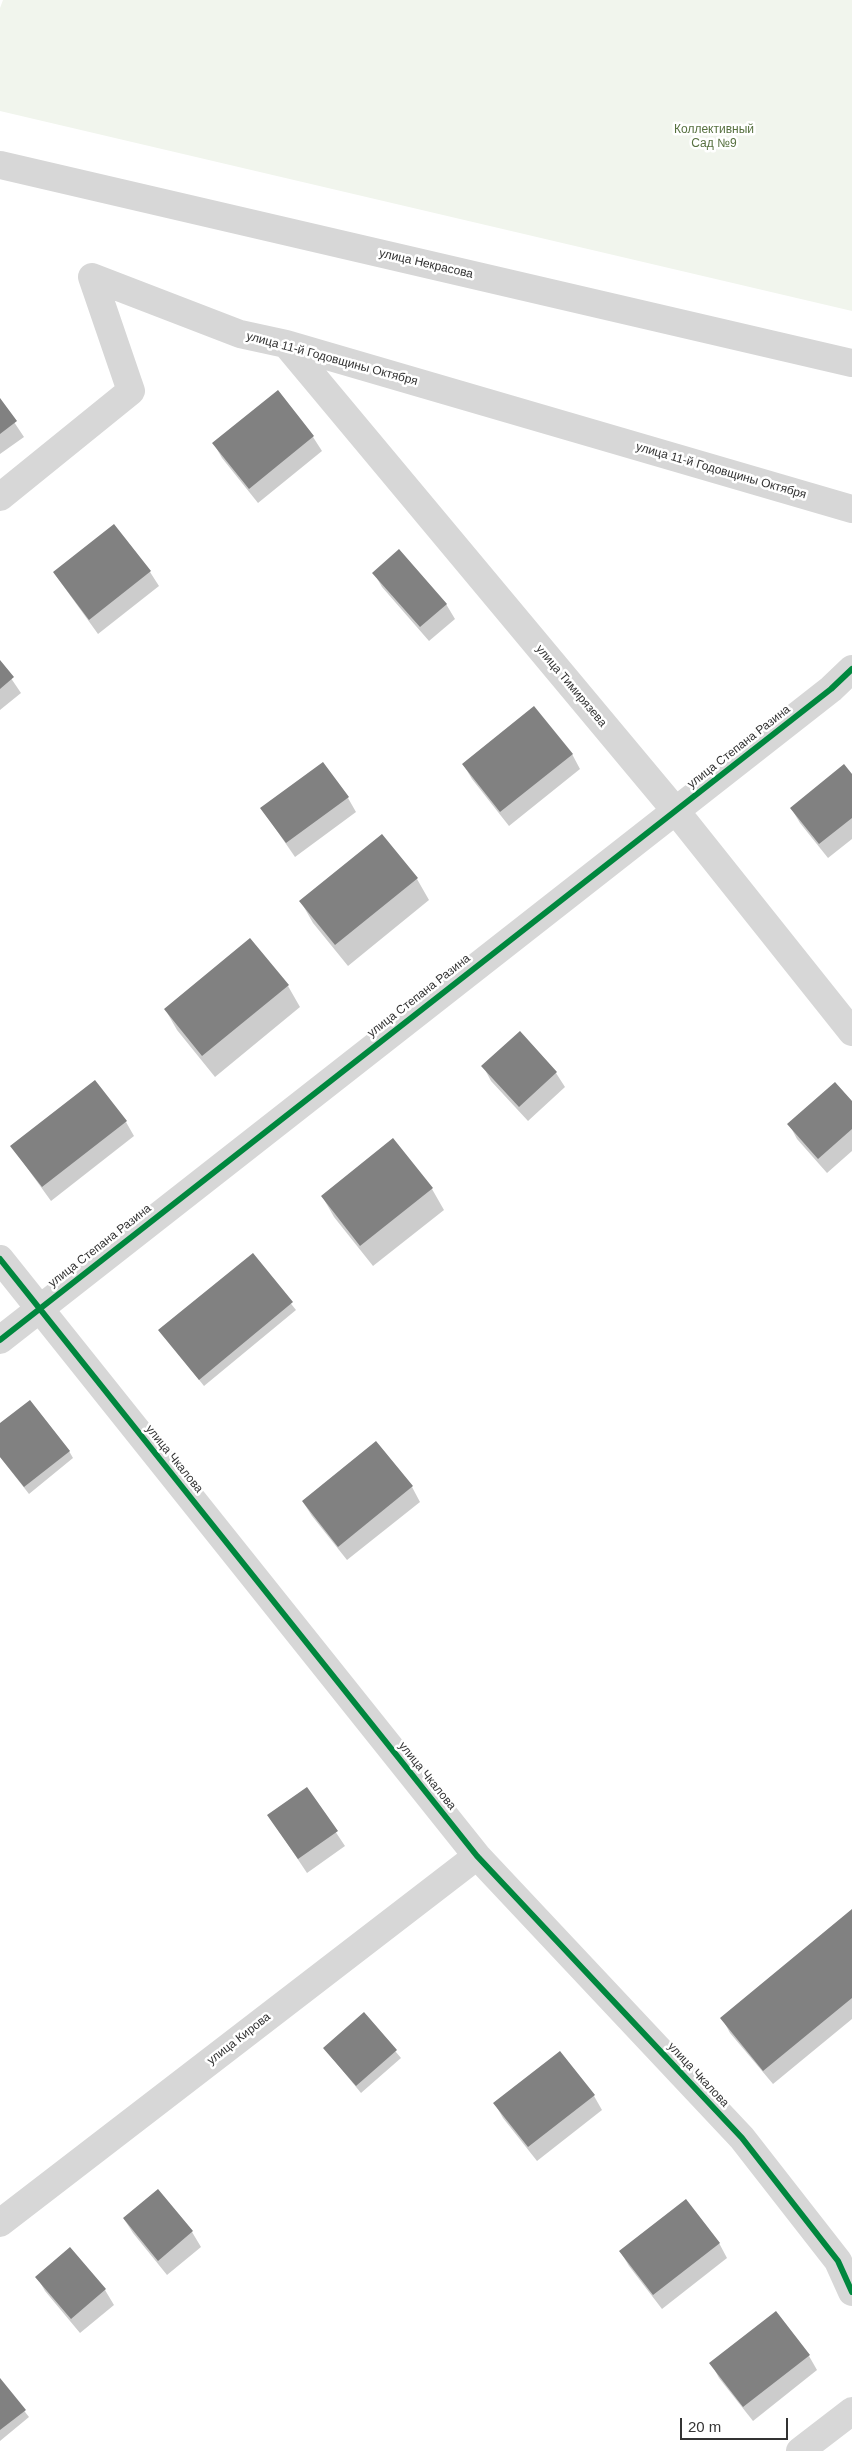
<!DOCTYPE html>
<meta charset="utf-8">
<style>
body{margin:0}
#map{position:relative;width:852px;height:2451px;overflow:hidden;background:#fff;font-family:Helvetica,sans-serif}
canvas{display:block}
.scale{position:absolute;left:680px;top:2418px;width:108px;height:22px;box-sizing:border-box;border:2px solid #333;border-top:0;padding-left:6px;font-size:15px;line-height:18px;white-space:nowrap;color:#333;-webkit-text-stroke:4px #fff;paint-order:stroke}
</style>
<div id="map">
<canvas width="852" height="2451"></canvas>
<div class="scale">20 m</div>
</div>
<script>
const c = document.querySelector('canvas').getContext('2d');
c.lineJoin = 'round';
function fill(path, color) { c.fillStyle = color; c.fill(path, 'evenodd'); }
const poly = rows => new Path2D(rows.map(r => 'M' + r).join(''));
function trace(path, color, width, dash) { c.strokeStyle = color; c.lineWidth = width; c.lineCap = dash ? 'butt' : 'round'; c.setLineDash(dash || []); c.stroke(path); }
function drawText(font, color, halo, rows, align = 'center') {
  c.font = font + ' Helvetica,sans-serif'; c.lineWidth = 5; c.setLineDash([]); c.textBaseline = 'middle'; c.strokeStyle = halo; c.fillStyle = color; for (const [text, x, y, turn = 0] of rows) {
    c.save(); c.translate(x, y); c.rotate((+turn || 0) * Math.PI / 180); c.textAlign = isNaN(turn) ? turn : align; if (halo) c.strokeText(text, 0, 0); c.fillText(text, 0, 0); c.restore();
  }
}
fill(poly([
 [3,0,852,0,852,311,0,111,0,8]
]), '#f1f5ed');
fill(poly([
 [278,392,313,437,322,451,258,503,222,458,214,444],
 [0,401,24,437,0,454],
 [114,526,150,572,159,586,98,634,54,573],
 [374,573,446,604,455,619,429,641,382,587],
 [0,662,21,693,0,710],
 [572,754,580,769,509,826,472,779,463,764],
 [852,776,852,839,828,858,800,823,791,808],
 [348,798,356,812,295,857,262,809],
 [382,836,417,879,429,900,348,966,313,923,301,902],
 [288,986,300,1007,215,1077,177,1030,165,1009],
 [483,1066,556,1073,565,1087,528,1121,491,1081],
 [852,1103,852,1151,827,1173,797,1139,789,1124],
 [126,1122,134,1136,51,1201,12,1147],
 [392,1140,432,1189,444,1210,373,1266,334,1217,322,1196],
 [252,1255,296,1310,204,1386,160,1331],
 [0,1425,69,1451,73,1458,29,1494,0,1457],
 [412,1487,420,1502,347,1560,312,1516,303,1502],
 [307,1789,345,1846,307,1873,269,1816],
 [852,1911,852,2019,773,2084,730,2033,722,2018],
 [364,2014,401,2058,361,2093,325,2049],
 [594,2096,602,2110,537,2161,503,2118,495,2104],
 [158,2190,192,2232,201,2247,167,2275,133,2233,124,2219],
 [719,2243,727,2258,662,2309,629,2266,620,2251],
 [70,2248,105,2290,114,2305,80,2333,45,2291,37,2277],
 [809,2356,817,2370,753,2421,719,2378,711,2363],
 [0,2380,29,2417,0,2441]
]), '#0003');
fill(poly([
 [278,390,314,436,249,489,212,443],
 [0,398,17,421,0,434],
 [114,524,151,571,89,620,53,572],
 [399,549,447,604,420,627,372,573],
 [0,660,14,677,0,689],
 [534,706,573,754,500,812,462,764],
 [323,762,349,797,286,843,260,808],
 [844,764,852,774,852,818,819,844,790,808],
 [382,834,418,878,335,945,299,901],
 [250,938,289,985,202,1056,164,1009],
 [520,1031,557,1072,519,1107,481,1066],
 [95,1080,127,1121,42,1187,10,1146],
 [835,1082,852,1101,852,1129,818,1159,787,1124],
 [393,1138,433,1188,360,1246,321,1196],
 [253,1253,293,1302,199,1380,158,1330],
 [30,1400,70,1451,24,1487,0,1457,0,1423],
 [376,1441,413,1486,338,1547,302,1501],
 [307,1787,338,1831,298,1859,267,1815],
 [852,1909,852,1998,763,2071,720,2018],
 [364,2012,397,2050,356,2086,323,2048],
 [560,2051,595,2095,528,2147,493,2103],
 [158,2189,193,2231,158,2261,123,2218],
 [686,2199,720,2243,653,2295,619,2251],
 [70,2247,106,2289,71,2319,35,2277],
 [776,2311,810,2355,743,2407,709,2363],
 [0,2378,26,2410,0,2430]
]), '#818181');
trace(poly([
 [0,165,852,363],
 [286,344,675,810,852,1032],
 [0,497,131,391,92,277,240,334,286,344,852,509],
 [0,1259,477,1856,742,2138,838,2261,852,2292],
 [0,1340,831,689,852,669],
 [0,2223,477,1856],
 [800,2451,852,2411]
]), '#d7d7d7', 28);
trace(poly([
 [0,1259,477,1856,742,2138,838,2261,852,2292],
 [0,1340,831,689,852,669]
]), '#00873e', 6);
drawText('12px', '#56703f', '#fff', [
 ["Коллективный",714,130],
 ["Сад №9",714,144]
]);
drawText('12px', '#333', '#fff', [
 ["улица Некрасова",426,264,13],
 ["улица 11-й Годовщины Октября",332,359,15],
 ["улица 11-й Годовщины Октября",721,471,16],
 ["улица Тимирязева",571,686,50],
 ["улица Степана Разина",739,747,-38],
 ["улица Степана Разина",419,996,-38],
 ["улица Степана Разина",100,1246,-38],
 ["улица Чкалова",174,1459,51],
 ["улица Чкалова",427,1776,51],
 ["улица Кирова",239,2039,-38],
 ["улица Чкалова",698,2075,47]
]);
</script>
